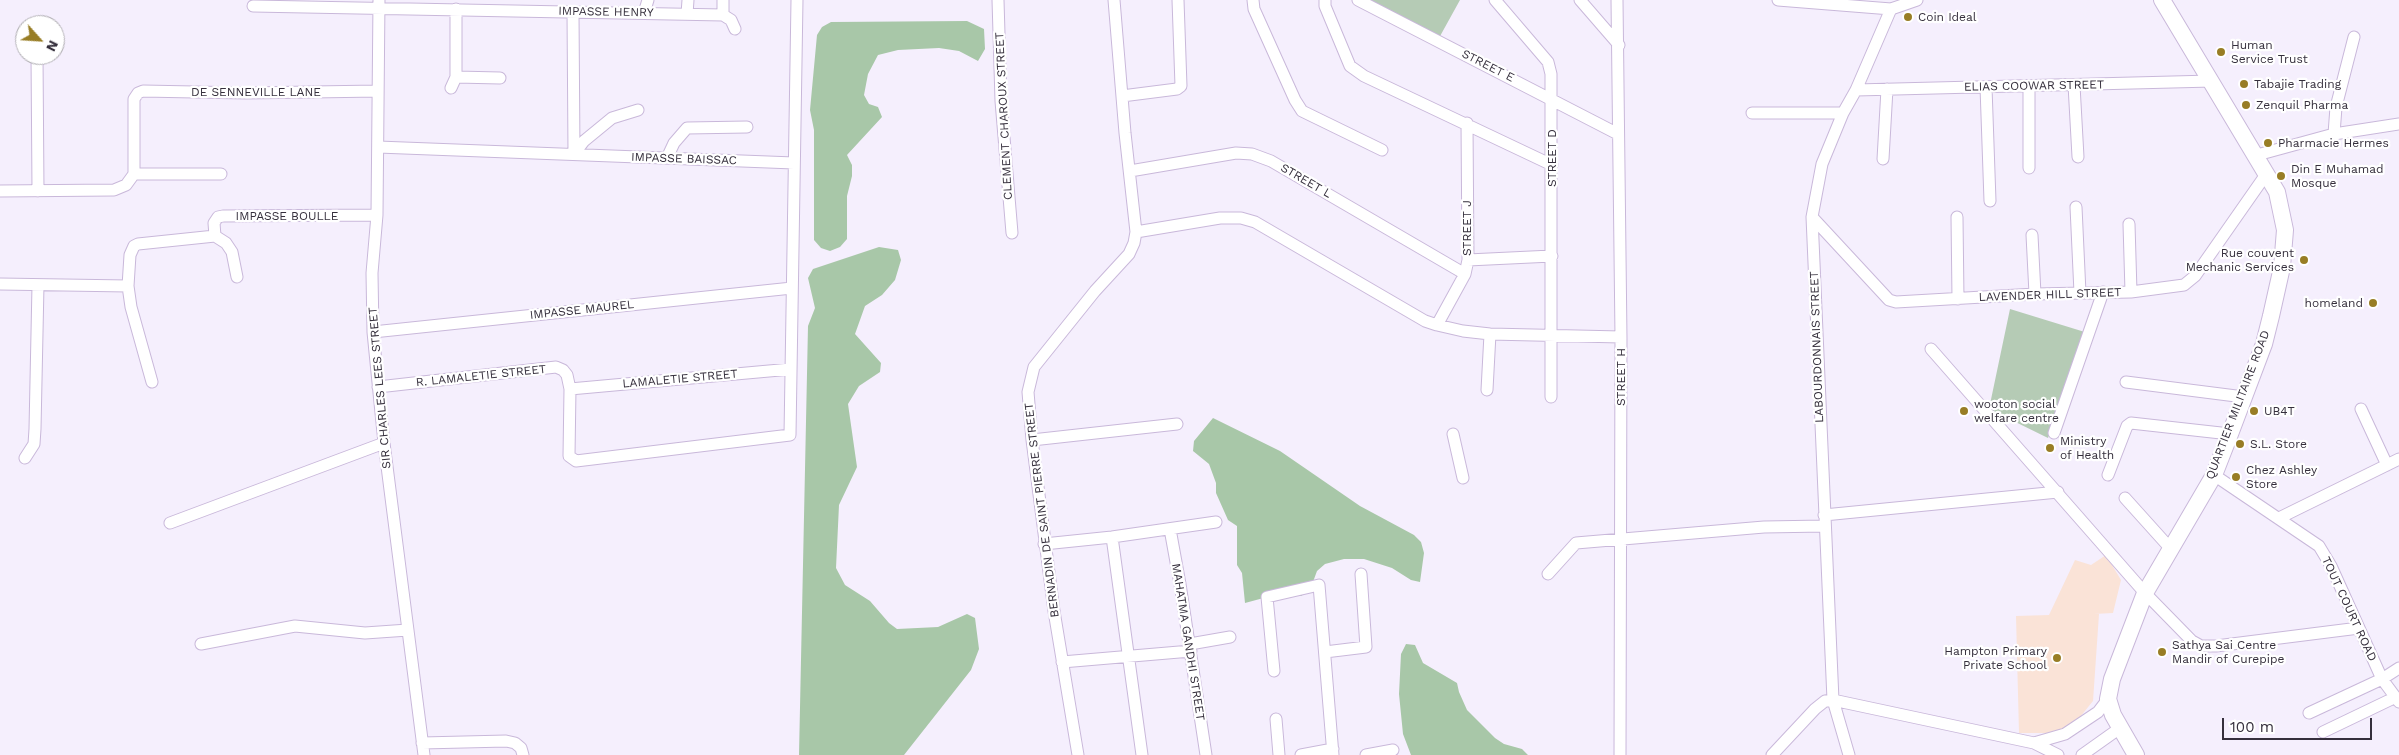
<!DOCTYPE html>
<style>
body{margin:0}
#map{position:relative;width:2399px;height:755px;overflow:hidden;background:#f5effd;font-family:"Work Sans",sans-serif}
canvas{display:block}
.north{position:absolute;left:15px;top:15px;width:50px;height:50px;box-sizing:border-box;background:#fff;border:1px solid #aeacb1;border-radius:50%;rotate:116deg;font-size:14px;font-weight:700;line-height:20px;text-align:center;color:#352f3c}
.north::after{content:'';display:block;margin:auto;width:18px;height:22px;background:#987d25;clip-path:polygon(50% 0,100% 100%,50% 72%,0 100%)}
.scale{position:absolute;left:2222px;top:718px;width:150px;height:22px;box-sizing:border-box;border:2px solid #352f3c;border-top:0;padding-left:6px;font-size:15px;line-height:18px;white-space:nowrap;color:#352f3c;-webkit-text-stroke:4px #fff;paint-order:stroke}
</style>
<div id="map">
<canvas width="2399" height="755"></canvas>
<div class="north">N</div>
<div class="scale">100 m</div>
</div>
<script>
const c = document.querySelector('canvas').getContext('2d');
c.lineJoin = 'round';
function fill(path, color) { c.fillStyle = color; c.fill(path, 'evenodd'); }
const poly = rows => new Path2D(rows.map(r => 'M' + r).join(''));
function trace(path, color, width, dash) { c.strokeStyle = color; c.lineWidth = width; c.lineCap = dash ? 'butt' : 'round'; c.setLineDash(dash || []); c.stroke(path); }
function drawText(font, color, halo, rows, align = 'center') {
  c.font = font + ' "Work Sans",sans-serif'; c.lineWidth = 4.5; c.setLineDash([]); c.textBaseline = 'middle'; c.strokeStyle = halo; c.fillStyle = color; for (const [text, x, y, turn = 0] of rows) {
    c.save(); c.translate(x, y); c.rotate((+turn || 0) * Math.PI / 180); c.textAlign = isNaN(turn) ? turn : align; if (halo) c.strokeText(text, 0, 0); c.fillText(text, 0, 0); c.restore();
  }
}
fill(poly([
 [2106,555,2121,580,2113,613,2094,614,2099,614,2093,701,2076,722,2055,733,2019,733,2016,616,2049,615,2075,560,2091,565]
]), '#fae3d7');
fill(poly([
 [1364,0,1460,0,1439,38],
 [2010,309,2088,333,2048,438,1989,409]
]), '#b5cbb5');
fill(poly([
 [967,21,984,29,985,49,978,61,959,51,939,48,898,50,878,55,868,74,864,95,869,104,878,107,882,117,847,155,852,165,852,176,847,196,847,239,840,247,830,251,821,248,814,240,814,130,810,110,817,35,822,27,831,22],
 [879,247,898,250,901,260,895,280,882,295,865,306,855,334,881,363,880,372,859,386,848,404,857,467,839,505,836,568,845,585,870,601,889,623,897,629,938,627,967,614,975,618,979,649,971,670,904,755,799,755,808,326,815,308,808,278,813,269],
 [1213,418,1280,451,1360,506,1414,535,1421,542,1424,553,1420,582,1411,580,1392,568,1364,559,1344,559,1325,564,1317,571,1310,590,1301,596,1282,593,1245,603,1242,573,1237,565,1237,526,1228,520,1216,493,1216,483,1209,464,1193,451,1194,441],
 [1406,644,1415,645,1423,663,1457,683,1459,692,1467,710,1495,738,1504,744,1522,749,1528,755,1411,755,1403,734,1399,694,1401,654]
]), '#a8c7a8');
const street = poly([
 [379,0,377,215,372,273,373,332,384,443,424,755],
 [723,0,723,15],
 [998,0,1001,101,1012,233],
 [1253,0,1254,9,1295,100,1302,111,1382,150],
 [1325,0,1325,6,1350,66,1364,76,1552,165],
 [1358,0,1618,134],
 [1495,0,1548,62,1551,74,1551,397],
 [1580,0,1619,45],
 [1617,0,1621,337,1620,755],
 [1778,0,1891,9,1917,0],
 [253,6,723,15,731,20,735,29],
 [573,12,574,154],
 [644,13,648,0],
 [687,14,688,0],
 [37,55,38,191],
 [456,77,500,78],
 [2074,85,2078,157],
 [2029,86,2029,168],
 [1986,87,1990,201],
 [451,88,456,77,456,9],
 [1856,90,2212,81],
 [1122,96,1177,89,1181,86,1178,0],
 [1752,113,1843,113],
 [2334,134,2336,107,2354,37],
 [378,147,794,163],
 [574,154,584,141,612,118,638,110],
 [2257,155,2334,134,2399,124],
 [667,158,674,143,687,128,747,127],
 [1883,159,1887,89],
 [1130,171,1236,153,1252,154,1271,161,1465,274],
 [134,174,221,174],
 [0,191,114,190,126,185,134,174,134,99,138,93,143,91,246,93,378,91],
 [2076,207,2080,293],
 [1812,217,1889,300,1896,302,2035,294,2131,292,2184,285,2195,276,2267,173],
 [1957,217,1958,299],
 [2129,224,2131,292],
 [1136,232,1220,218,1241,218,1255,222,1425,321,1437,325,1463,331,1490,334,1621,337],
 [2032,235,2035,294],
 [215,236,214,223,218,217,223,216,377,215],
 [215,236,226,243,232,252,237,277],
 [1468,260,1552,256],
 [0,284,128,286,131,307,152,382],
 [128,286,130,255,134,246,138,244,215,236],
 [1437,325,1465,274,1468,260,1467,123],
 [373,332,792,288],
 [1931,349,2145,593,2192,641,2201,646,2216,646,2359,628],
 [2126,382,2244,397],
 [378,387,556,367,563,370,567,375,570,389,569,456,576,461,790,435,797,0],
 [570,389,791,369],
 [1487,390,1490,334],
 [2361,409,2387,465],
 [2054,433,2103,292],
 [1453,434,1463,478],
 [1032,440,1177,424],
 [25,458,34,444,35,429,38,285],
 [2108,475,2127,426,2131,423,2230,434],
 [2214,475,2319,546,2331,566,2382,679,2399,702],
 [2125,498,2170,548],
 [1824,515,2058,492],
 [2279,518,2399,459],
 [170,523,384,443],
 [1170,529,1180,584,1206,755],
 [1112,537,1142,755],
 [1044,544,1112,537,1216,522],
 [1548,574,1576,543,1764,527,1824,526],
 [201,644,295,626,365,633,408,630],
 [1190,644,1230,637],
 [1325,652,1366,647,1361,574],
 [1062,662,1191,651],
 [1274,671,1267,597,1319,585,1333,755],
 [2309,713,2382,679,2399,668],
 [1276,719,1279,755],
 [2323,732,2396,697],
 [422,743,506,741,515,743,521,748,523,755],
 [2034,743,2065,734,2098,712,2108,699],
 [1078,755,1054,611,1032,440,1028,392,1034,367,1095,291,1129,254,1134,243,1136,232,1125,133,1114,0],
 [1301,755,1333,749],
 [1366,755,1393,750],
 [1772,755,1815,709,1825,701,1833,700,2034,743,2058,755],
 [1849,755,1833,700,1812,217,1822,164,1843,113,1856,90,1891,9],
 [2082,755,2120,728]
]);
const secondary = poly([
 [2136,755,2113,715,2108,699,2112,679,2145,593,2214,475,2230,434,2264,344,2271,316,2282,267,2285,230,2277,192,2162,0]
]);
trace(street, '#c9b8da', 13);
trace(secondary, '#c9b8da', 18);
trace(street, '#fff', 11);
trace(secondary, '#fff', 16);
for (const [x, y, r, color] of [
 [1908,17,5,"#987d25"],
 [2221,52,5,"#987d25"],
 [2244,84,5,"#987d25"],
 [2246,105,5,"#987d25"],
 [2268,143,5,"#987d25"],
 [2281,176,5,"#987d25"],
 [2304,260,5,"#987d25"],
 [2373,303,5,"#987d25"],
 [1964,411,5,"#987d25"],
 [2254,411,5,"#987d25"],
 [2240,444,5,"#987d25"],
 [2050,448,5,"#987d25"],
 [2236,477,5,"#987d25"],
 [2162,652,5,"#987d25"],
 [2057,658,5,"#987d25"]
]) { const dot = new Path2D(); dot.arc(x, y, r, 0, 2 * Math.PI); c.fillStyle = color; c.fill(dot); trace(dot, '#fff', 2); }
drawText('12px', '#352f3c', '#fff', [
 ["IMPASSE HENRY",606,12,1],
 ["STREET E",1488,66,27],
 ["ELIAS COOWAR STREET",2034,86,-1],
 ["DE SENNEVILLE LANE",256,92],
 ["CLEMENT CHAROUX STREET",1004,116,-93],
 ["STREET D",1552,158,-90],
 ["IMPASSE BAISSAC",684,159,2],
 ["STREET L",1306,181,30],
 ["IMPASSE BOULLE",287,216],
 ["STREET J",1467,228,-90],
 ["LAVENDER HILL STREET",2050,295,-2],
 ["IMPASSE MAUREL",582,310,-6],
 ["LABOURDONNAIS STREET",1817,347,-92],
 ["R. LAMALETIE STREET",481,376,-6],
 ["STREET H",1621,377,-90],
 ["LAMALETIE STREET",680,379,-5],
 ["SIR CHARLES LEES STREET",380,388,-95],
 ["QUARTIER MILITAIRE ROAD",2238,405,-69],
 ["BERNADIN DE SAINT PIERRE STREET",1042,510,-97],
 ["TOUT COURT ROAD",2349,609,65],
 ["MAHATMA GANDHI STREET",1188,642,81]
]);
drawText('12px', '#352f3c', '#fff', [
 ["Coin Ideal",1918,17],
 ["Human",2231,45],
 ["Service Trust",2231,59],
 ["Tabajie Trading",2254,84],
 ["Zenquil Pharma",2256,105],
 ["Pharmacie Hermes",2278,143],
 ["Din E Muhamad",2291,169],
 ["Mosque",2291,183],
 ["Rue couvent",2294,253,"right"],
 ["Mechanic Services",2294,267,"right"],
 ["homeland",2363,303,"right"],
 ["wooton social",1974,404],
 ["welfare centre",1974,418],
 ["UB4T",2264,411],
 ["Ministry",2060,441],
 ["of Health",2060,455],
 ["S.L. Store",2250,444],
 ["Chez Ashley",2246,470],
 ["Store",2246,484],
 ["Sathya Sai Centre",2172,645],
 ["Mandir of Curepipe",2172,659],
 ["Hampton Primary",2047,651,"right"],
 ["Private School",2047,665,"right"]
], 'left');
</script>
